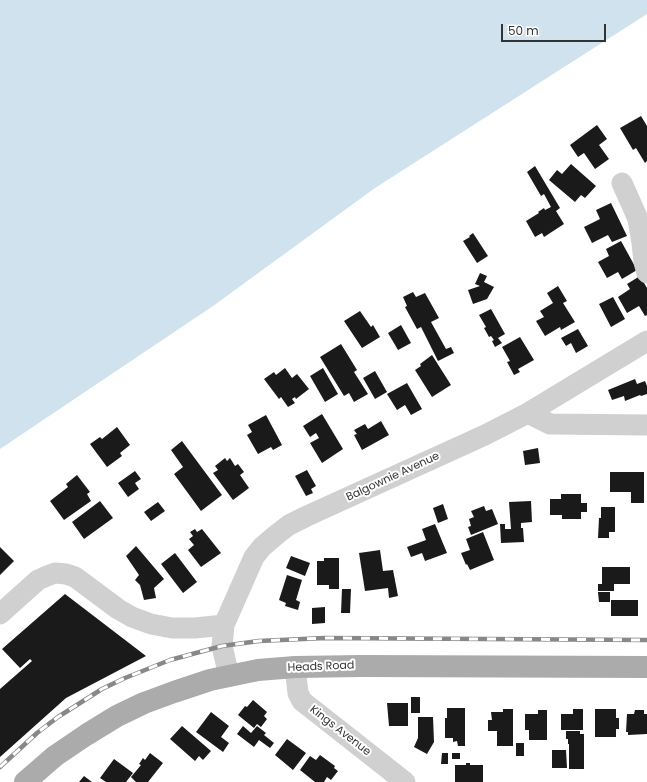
<!DOCTYPE html>
<style>
body{margin:0}
#map{position:relative;width:647px;height:782px;overflow:hidden;background:#fff;font-family:Poppins,sans-serif}
canvas{display:block}
.scale{position:absolute;left:501px;top:24px;width:105px;height:18px;box-sizing:border-box;border:2px solid #333;border-top:0;padding-left:5px;font-size:12px;line-height:14px;white-space:nowrap;color:#333;-webkit-text-stroke:3px #fff;paint-order:stroke}
</style>
<div id="map">
<canvas width="647" height="782"></canvas>
<div class="scale">50 m</div>
</div>
<script>
const c = document.querySelector('canvas').getContext('2d');
c.lineJoin = 'round';
function fill(path, color) { c.fillStyle = color; c.fill(path, 'evenodd'); }
const poly = rows => new Path2D(rows.map(r => 'M' + r).join(''));
function trace(path, color, width, dash) { c.strokeStyle = color; c.lineWidth = width; c.lineCap = dash ? 'butt' : 'round'; c.setLineDash(dash || []); c.stroke(path); }
function drawText(font, color, halo, rows, align = 'center') {
  c.font = font + ' Poppins,sans-serif'; c.lineWidth = 4; c.setLineDash([]); c.textBaseline = 'middle'; c.strokeStyle = halo; c.fillStyle = color; for (const [text, x, y, turn = 0] of rows) {
    c.save(); c.translate(x, y); c.rotate((+turn || 0) * Math.PI / 180); c.textAlign = isNaN(turn) ? turn : align; if (halo) c.strokeText(text, 0, 0); c.fillText(text, 0, 0); c.restore();
  }
}
fill(poly([
 [0,0,647,0,647,14,375,188,213,306,0,449]
]), '#cfe2ee');
fill(poly([
 [641,116,647,126,647,161,645,163,636,148,633,150,620,128],
 [597,125,607,139,599,145,609,159,595,169,584,153,578,157,570,145],
 [571,164,596,186,585,198,581,195,575,202,549,180,557,170,562,174],
 [535,166,560,208,556,211,564,224,544,237,542,233,535,237,526,221,539,213,538,212,544,208,545,210,551,207,544,194,541,196,527,172],
 [611,203,627,236,612,242,608,235,592,243,584,227,600,219,596,210],
 [473,233,488,256,477,263,463,241,470,237,469,236],
 [621,241,637,270,622,279,618,272,607,278,598,262,609,256,606,249],
 [480,273,487,276,484,282,494,287,487,299,473,304,468,290,480,286,475,284],
 [640,276,647,288,647,315,645,316,639,306,627,313,618,297,630,289,627,284],
 [558,286,567,301,563,303,575,322,561,330,560,327,545,336,536,321,544,317,540,311,553,303,547,293],
 [413,292,416,297,425,293,439,318,431,322,446,349,451,347,454,353,438,361,421,327,417,329,405,307,407,306,403,297],
 [613,297,625,319,611,327,599,304],
 [491,309,505,334,498,338,502,343,495,347,492,341,494,340,491,336,489,337,484,328,486,327,479,315],
 [360,311,371,327,373,325,380,337,362,348,344,321],
 [401,325,411,343,398,350,388,333],
 [578,329,588,346,576,353,571,343,566,346,561,338],
 [520,337,534,360,518,369,520,372,514,375,507,362,510,361,502,347],
 [341,344,357,370,354,372,368,394,354,402,349,393,344,396,320,357],
 [432,355,451,385,432,397,415,370,421,366,420,364],
 [285,368,292,378,297,374,309,389,296,399,295,397,292,399,295,403,288,407,281,397,279,399,264,379,274,372,276,375],
 [323,368,338,394,325,402,310,376],
 [375,371,387,392,375,399,363,378],
 [635,379,637,384,645,381,647,386,647,394,641,396,640,395,625,401,624,396,612,400,608,390],
 [407,383,422,409,411,415,405,405,397,410,387,394],
 [322,414,343,449,322,463,310,443,319,438,316,433,310,437,303,426],
 [266,415,282,445,273,450,271,447,258,454,247,435,252,432,248,425],
 [381,421,389,435,362,450,354,435,357,434,354,430,365,424,368,429],
 [117,427,130,445,120,453,122,456,107,467,90,444,100,437,102,439],
 [182,441,222,495,201,511,174,474,183,467,171,450],
 [538,448,540,463,525,465,523,451],
 [225,458,227,461,230,458,235,466,238,464,244,472,240,475,249,488,233,500,213,473,218,470,215,466],
 [307,470,316,486,311,489,313,493,306,496,295,476],
 [135,471,141,479,135,483,139,489,128,497,118,483],
 [610,472,644,472,644,503,631,503,631,492,610,492],
 [77,475,90,492,87,494,91,501,64,520,50,501,68,487,66,484],
 [561,494,581,494,581,503,587,503,587,512,581,512,581,519,562,519,562,515,550,515,550,499,561,499],
 [100,501,113,518,84,539,72,522],
 [531,501,532,522,521,523,521,528,523,528,524,542,501,543,500,524,505,524,505,529,511,529,509,502],
 [158,502,165,511,151,521,144,512],
 [443,504,448,519,438,523,433,508],
 [484,506,486,511,492,509,498,524,471,535,468,527,471,526,469,519,474,517,471,511],
 [601,507,615,507,615,532,609,532,609,538,598,538,599,518,601,518],
 [435,524,447,553,425,561,422,553,411,557,407,547,426,540,422,529],
 [195,529,197,532,202,529,221,553,201,567,188,550,194,545,189,539,193,536,190,532],
 [483,532,494,560,470,570,467,564,466,565,461,553,470,550,466,539],
 [136,546,164,579,154,588,156,598,144,600,140,585,135,580,139,575,126,556],
 [0,547,14,561,0,575],
 [380,550,383,571,393,570,398,596,389,598,388,588,365,591,359,553],
 [175,553,197,582,183,593,161,564],
 [291,556,310,563,305,576,286,568],
 [324,558,339,558,339,589,329,589,329,585,317,585,317,561,324,561],
 [602,567,630,567,630,584,614,584,614,591,598,591,598,584,602,584],
 [287,575,302,580,296,600,300,602,298,610,285,606,286,603,279,600],
 [342,589,351,589,350,613,341,613],
 [598,592,610,592,610,602,599,602],
 [65,594,146,656,66,698,0,757,0,689,32,661,30,659,20,668,2,649],
 [611,600,638,600,638,616,611,616],
 [325,607,325,623,312,624,312,608],
 [411,697,420,697,420,713,411,713],
 [253,700,267,712,264,716,267,719,261,727,257,724,254,728,238,715,245,706,247,707],
 [387,703,408,703,408,726,389,726],
 [447,708,465,708,465,746,458,746,457,741,453,742,453,738,445,738,445,718,447,718],
 [503,709,513,709,513,746,497,746,497,731,488,731,488,720,492,720,491,712,503,712],
 [573,709,583,709,583,730,561,730,561,714,573,714],
 [595,709,616,709,616,718,619,718,619,729,616,729,616,737,595,737],
 [538,710,547,710,547,740,529,740,529,730,525,730,525,714,538,714],
 [635,710,644,710,644,714,647,714,647,734,628,735,628,732,626,732,627,714,634,714],
 [211,712,229,726,221,737,229,743,223,752,196,732],
 [418,717,433,717,434,742,427,754,414,747,418,738],
 [182,726,211,751,203,760,199,756,195,761,170,739],
 [243,726,251,733,257,726,266,733,264,735,274,743,270,748,259,740,254,747,237,734],
 [566,731,580,731,580,734,584,734,584,769,569,769,569,744,568,744,568,739,566,739],
 [287,739,306,753,293,770,275,755],
 [516,743,524,743,524,756,516,756],
 [552,750,566,750,567,768,552,768],
 [150,753,163,763,148,782,136,782,131,777,141,765,139,764,143,758,145,760],
 [442,753,448,753,448,764,441,764],
 [452,753,460,753,460,759,452,759],
 [320,755,335,766,334,768,338,771,331,780,327,777,324,782,315,782,300,770,310,756,316,760],
 [114,759,133,773,126,782,106,782,100,778],
 [466,763,470,763,470,765,483,765,483,782,455,782,455,765,466,765],
 [84,776,92,782,79,782]
]), '#1a1a1a');
trace(poly([
 [622,183,638,219,642,243,644,262,647,273],
 [528,413,550,424,647,425],
 [0,614,38,580,47,576,55,573,66,574,75,577,118,609,132,617,151,624,172,628,195,628,224,625],
 [295,667,298,693,302,701,405,782],
 [229,676,222,646,224,625,254,557,262,547,276,535,289,525,307,516,485,435,528,413,647,341]
]), '#d0d0d0', 21);
trace(poly([
 [25,782,55,756,86,735,117,716,144,703,174,692,210,680,229,676,258,670,295,667,361,666,647,667]
]), '#ababab', 22);
const rail = poly([
 [0,767,37,733,58,717,102,689,125,678,170,660,222,646,259,641,325,638,647,640]
]);
trace(rail, '#888', 4.5);
trace(rail, '#fff', 3, [9]);
drawText('11px', '#333', '#fff', [
 ["Balgownie Avenue",393,477,-25],
 ["Heads Road",321,667,-2],
 ["Kings Avenue",340,731,38]
]);
</script>
